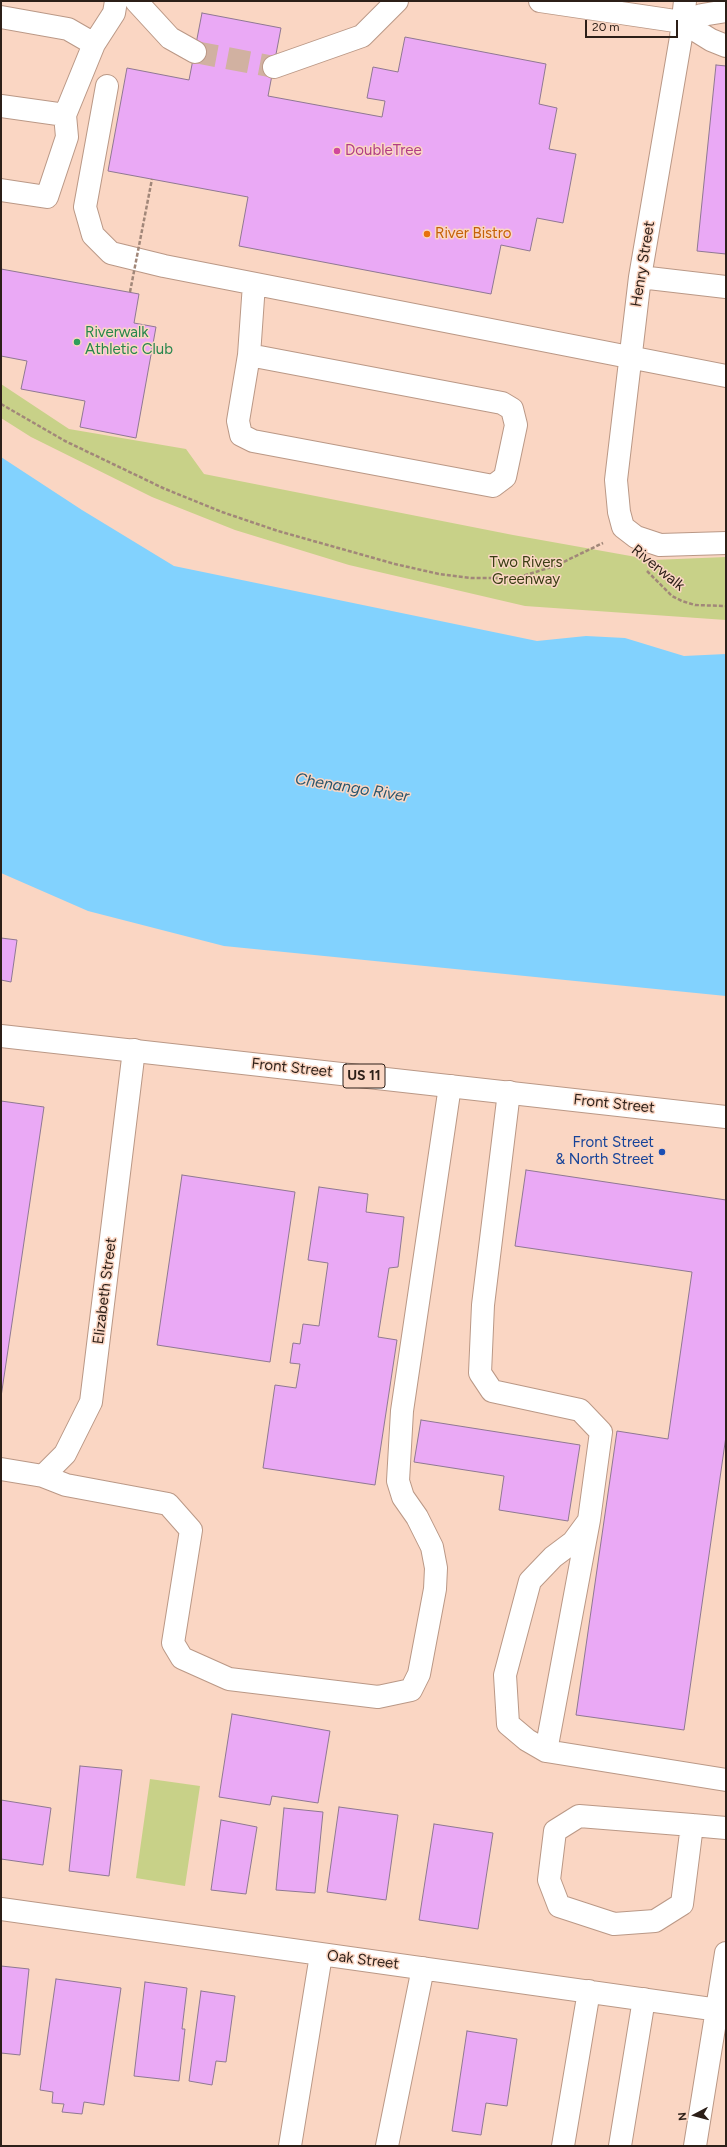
<!DOCTYPE html>
<style>
body{margin:0}
#map{position:relative;width:727px;height:2147px;overflow:hidden;background:#fad6c3;font-family:Figtree,sans-serif}
canvas{display:block}
.frame{position:absolute;inset:0;border:2px solid #2c1f18;pointer-events:none}
.north{position:absolute;left:675px;top:2095px;width:40px;height:40px;-webkit-text-stroke:3px #fad6c3;paint-order:stroke;rotate:264deg;font-size:11px;font-weight:700;line-height:16px;text-align:center;color:#2c1f18}
.north::after{content:'';display:block;margin:auto;width:14px;height:18px;background:#2c1f18;clip-path:polygon(50% 0,100% 100%,50% 72%,0 100%)}
.scale{position:absolute;left:585px;top:20px;width:93px;height:18px;box-sizing:border-box;border:2px solid #2c1f18;border-top:0;padding-left:5px;font-size:12px;line-height:14px;white-space:nowrap;color:#2c1f18;-webkit-text-stroke:3px #fad6c3;paint-order:stroke}
</style>
<div id="map">
<canvas width="727" height="2147"></canvas>
<div class="frame"></div>
<div class="north">N</div>
<div class="scale">20 m</div>
</div>
<script>
const c = document.querySelector('canvas').getContext('2d');
c.lineJoin = 'round';
function fill(path, color) { c.fillStyle = color; c.fill(path, 'evenodd'); }
const poly = rows => new Path2D(rows.map(r => 'M' + r).join(''));
function trace(path, color, width, dash) { c.strokeStyle = color; c.lineWidth = width; c.lineCap = dash ? 'butt' : 'round'; c.setLineDash(dash || []); c.stroke(path); }
function drawText(font, color, halo, rows, align = 'center') {
  c.font = font + ' Figtree,sans-serif'; c.lineWidth = 3; c.setLineDash([]); c.textBaseline = 'middle'; c.strokeStyle = halo; c.fillStyle = color; for (const [text, x, y, turn = 0] of rows) {
    c.save(); c.translate(x, y); c.rotate((+turn || 0) * Math.PI / 180); c.textAlign = isNaN(turn) ? turn : align; if (halo) c.strokeText(text, 0, 0); c.fillText(text, 0, 0); c.restore();
  }
}
fill(poly([
 [1,384,69,429,186,449,204,474,513,535,653,560,726,557,726,620,525,606,349,565,235,530,152,497,31,437,1,418],
 [150,1779,200,1786,185,1886,136,1878]
]), '#c8d188');
fill(poly([
 [1,457,82,510,174,566,537,641,586,636,625,638,684,656,726,654,726,996,224,946,88,911,1,873]
]), '#82d2fe');
const building = poly([
 [202,13,281,28,268,96,382,117,385,101,367,98,373,67,398,72,405,37,546,64,539,104,557,108,549,149,576,154,563,223,537,218,530,251,501,245,491,294,239,246,248,197,108,171,127,68,189,80,202,13],
 [716,65,726,66,726,254,697,251,716,65],
 [1,269,139,294,134,323,156,327,136,438,80,427,85,401,21,389,27,361,1,356,1,269],
 [1,938,17,940,11,982,1,980,1,938],
 [1,1101,44,1107,1,1397,1,1101],
 [526,1170,726,1200,726,1436,684,1730,576,1715,617,1431,668,1439,692,1272,515,1246,526,1170],
 [182,1175,295,1192,270,1362,157,1345,182,1175],
 [319,1187,368,1194,366,1212,404,1217,398,1267,389,1268,378,1337,397,1340,375,1485,263,1468,275,1385,296,1388,300,1364,290,1363,293,1343,300,1344,303,1324,319,1326,328,1263,308,1260,319,1187],
 [421,1420,580,1445,568,1521,499,1510,504,1476,414,1462,421,1420],
 [232,1714,330,1731,318,1803,272,1796,270,1805,219,1797,232,1714],
 [80,1766,122,1770,109,1876,69,1871,80,1766],
 [1,1800,51,1808,43,1865,1,1859,1,1800],
 [339,1807,398,1815,386,1900,327,1892,339,1807],
 [284,1808,323,1812,315,1893,276,1890,284,1808],
 [221,1820,257,1827,246,1894,211,1890,221,1820],
 [434,1824,493,1833,478,1929,419,1920,434,1824],
 [1,1966,29,1969,20,2055,1,2053,1,1966],
 [56,1979,121,1988,104,2105,84,2102,82,2114,62,2112,64,2104,52,2103,53,2092,40,2090,56,1979],
 [145,1982,187,1988,182,2029,185,2029,179,2081,134,2076,145,1982],
 [201,1991,235,1996,226,2062,216,2061,212,2085,189,2081,201,1991],
 [467,2031,517,2039,507,2106,486,2103,481,2135,452,2131,467,2031]
]);
fill(building, '#eaa9f5');
trace(building, '#8f7892', 1);
trace(poly([
 [195,52,274,67]
]), '#d1b1a1', 22, [22, 11]);
const minor = poly([
 [136,1,170,38,195,52],
 [540,1,682,22,711,40,726,46],
 [685,1,681,37,640,277,616,480,619,512,623,527,636,537,660,545,726,543],
 [1,17,68,29,94,44],
 [682,22,702,15,726,11],
 [274,67,362,36,397,1],
 [107,86,85,207,93,235,111,253,164,266,726,376],
 [1,106,65,115,94,44,114,13,116,1],
 [1,190,47,197,67,137,65,115],
 [640,277,726,287],
 [249,355,502,403,512,409,516,425,505,477,493,486,253,441,241,435,238,421,249,355,254,284],
 [509,1092,483,1305,480,1373,492,1391,580,1410,601,1432,589,1520,546,1751],
 [1,1469,43,1476,65,1454,91,1402,134,1050],
 [43,1476,66,1485,168,1504,191,1530,173,1643,182,1658,229,1679,378,1697,411,1690,419,1674,435,1589,436,1568,432,1547,417,1517,403,1497,398,1481,402,1411,450,1086],
 [587,1523,573,1542,553,1557,530,1581,505,1675,508,1724,527,1740,546,1751,726,1780],
 [692,1825,682,1904,655,1921,614,1924,559,1906,549,1880,555,1831,579,1816,692,1825,726,1828],
 [1,1909,726,2011],
 [290,2146,321,1955],
 [387,2146,423,1968],
 [563,2146,589,1991],
 [620,2146,644,1999],
 [695,2146,726,1953]
]);
const major = poly([
 [1,1036,726,1117]
]);
trace(minor, '#ba9886', 24);
trace(major, '#ba9886', 24);
trace(poly([
 [1,404,65,441,163,488,222,512,278,531,395,564,439,574,471,578,516,578,555,566,603,543],
 [647,571,672,596,682,601,695,605,726,606]
]), '#a18779', 2.5, [4, 2]);
trace(minor, '#fff', 22);
trace(major, '#fff', 22);
trace(poly([
 [130,292,152,179]
]), '#a18779', 2.5, [4, 2]);
for (const [x, y, r, color] of [
 [337,151,4,"#d1479c"],
 [427,234,4,"#e8710a"],
 [77,342,4,"#2e9e5b"],
 [662,1152,4,"#1a4fb4"]
]) { const dot = new Path2D(); dot.arc(x, y, r, 0, 2 * Math.PI); c.fillStyle = color; c.fill(dot); trace(dot, '#fad6c3', 1.5); }
for (const [x, y, w] of [
 [364,1076,42]
]) { const box = new Path2D(); box.roundRect(x - w / 2, y - 12, w, 24, 3); c.fillStyle = '#fad6c3'; c.fill(box); trace(box, '#2c1f18', 1); }
drawText('bold 14px', '#2c1f18', null, [
 ["US 11",364,1076]
]);
drawText('15px', '#b23c85', '#fad6c3', [
 ["DoubleTree",345,151]
], 'left');
drawText('15px', '#c56008', '#fad6c3', [
 ["River Bistro",435,234]
], 'left');
drawText('15px', '#2c1f18', '#fad6c3', [
 ["Henry Street",643,264,-81],
 ["Riverwalk",658,568,39],
 ["Front Street",292,1068,6],
 ["Front Street",614,1104,6],
 ["Elizabeth Street",105,1291,-83],
 ["Oak Street",363,1960,7]
]);
drawText('15px', '#27864d', '#fad6c3', [
 ["Riverwalk",85,333],
 ["Athletic Club",85,350]
], 'left');
drawText('15px', '#393d13', '#fad6c3', [
 ["Two Rivers",526,563],
 ["Greenway",526,580]
]);
drawText('15px', '#164399', '#fad6c3', [
 ["Front Street",654,1143],
 ["& North Street",654,1160]
], 'right');
drawText('italic 16px', '#29556c', '#fad6c3', [
 ["Chenango River",352,788,9]
]);
</script>
